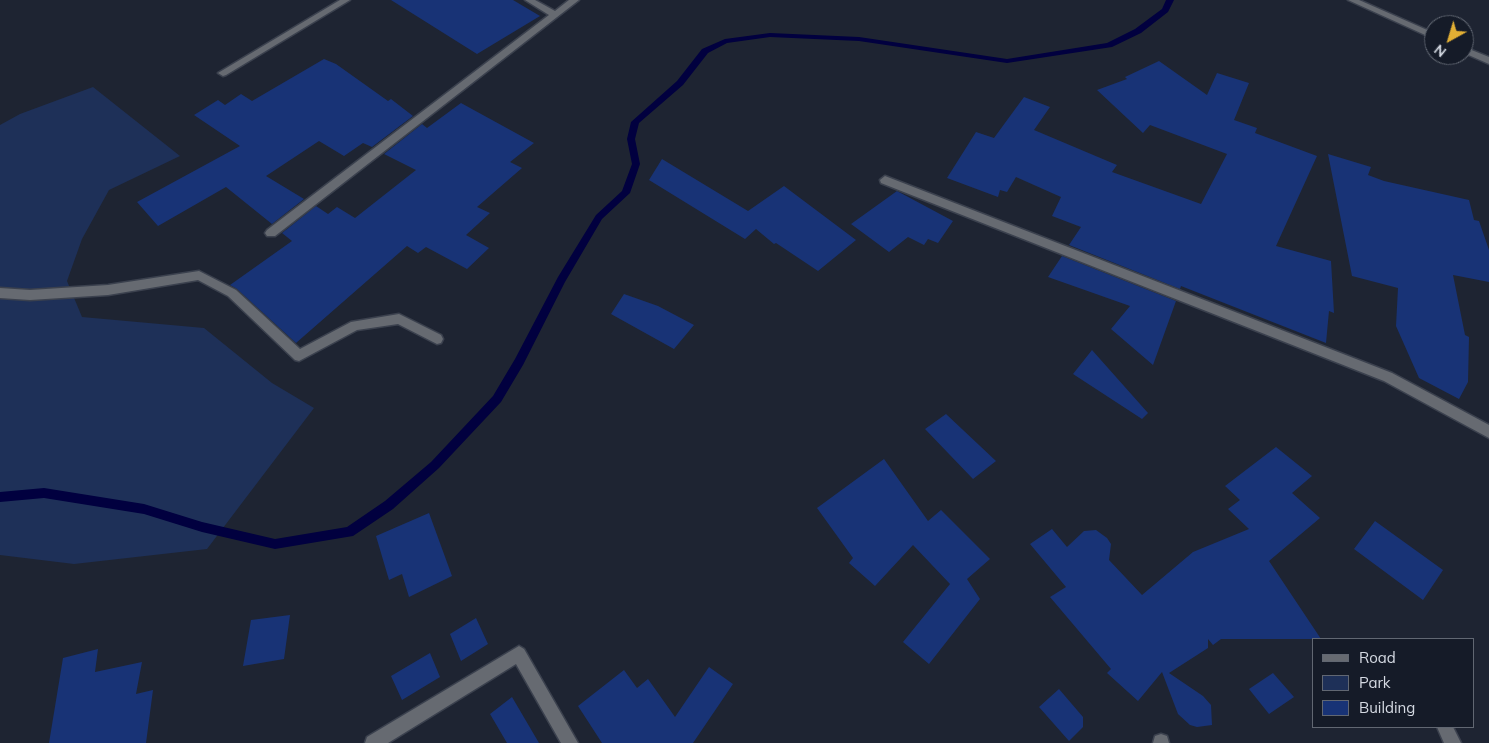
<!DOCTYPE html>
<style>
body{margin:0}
#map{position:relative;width:1489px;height:743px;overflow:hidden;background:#1e2432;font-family:Mulish,sans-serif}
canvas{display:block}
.legend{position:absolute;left:1312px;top:638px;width:162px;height:90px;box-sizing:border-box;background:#151b28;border:1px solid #616772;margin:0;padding:6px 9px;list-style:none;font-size:15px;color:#d4d9e2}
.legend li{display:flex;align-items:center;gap:10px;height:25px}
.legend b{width:25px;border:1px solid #616772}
.north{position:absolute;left:1424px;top:15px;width:50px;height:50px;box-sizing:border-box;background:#151b28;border:1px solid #616772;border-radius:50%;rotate:219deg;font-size:14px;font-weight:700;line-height:20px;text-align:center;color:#d4d9e2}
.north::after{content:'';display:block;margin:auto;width:18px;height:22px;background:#e2af34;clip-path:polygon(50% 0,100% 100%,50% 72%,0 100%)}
</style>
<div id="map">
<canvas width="1489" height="743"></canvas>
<ul class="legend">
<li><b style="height:6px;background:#666a71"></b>Road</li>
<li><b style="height:14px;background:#1e3058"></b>Park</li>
<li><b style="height:14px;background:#183376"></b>Building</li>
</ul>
<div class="north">N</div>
</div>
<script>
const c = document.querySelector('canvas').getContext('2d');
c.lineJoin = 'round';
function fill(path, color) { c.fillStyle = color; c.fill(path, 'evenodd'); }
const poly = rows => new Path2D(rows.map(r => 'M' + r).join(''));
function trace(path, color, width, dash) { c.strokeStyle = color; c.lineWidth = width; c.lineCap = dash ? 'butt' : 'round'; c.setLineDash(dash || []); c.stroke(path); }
fill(poly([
 [93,87,180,156,109,190,82,239,67,281,82,317,204,328,272,383,314,408,207,549,74,564,0,555,0,125,20,114]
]), '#1e3058');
fill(poly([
 [1166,0,1174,0,1168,12,1141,33,1112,47,1007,63,859,41,770,37,727,43,708,53,683,85,639,123,635,139,640,164,630,193,602,219,565,282,523,365,501,402,439,468,393,509,353,536,275,549,202,532,144,514,44,498,0,502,0,492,44,488,144,504,202,522,275,539,347,527,385,501,431,462,493,396,515,359,558,277,596,215,622,191,632,164,627,139,631,122,677,81,702,49,725,39,770,33,859,37,1007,59,1107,43,1135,29,1162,9,1166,0]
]), '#01003f');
fill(poly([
 [391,0,513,0,540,16,477,54],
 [324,59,336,64,388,101,391,99,413,116,372,147,363,143,344,156,319,141,266,176,304,199,272,224,226,187,158,226,137,202,240,146,194,115,218,100,225,105,241,94,252,101],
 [1159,61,1207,95,1217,73,1249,83,1234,120,1257,128,1255,133,1317,156,1276,246,1331,261,1334,313,1329,311,1326,343,1181,286,1180,289,1069,245,1081,227,1052,216,1061,197,1016,177,1007,192,1000,190,998,197,947,178,976,132,994,138,1024,97,1050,107,1034,130,1117,165,1112,172,1201,204,1227,154,1150,125,1143,133,1097,90,1127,79,1125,77],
 [461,103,534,143,510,162,522,168,477,207,490,213,466,235,489,248,467,269,426,247,418,253,407,246,296,343,237,289,230,285,292,241,282,233,316,206,328,214,337,207,355,218,416,170,384,154,422,124,427,128],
 [1328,154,1371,167,1368,175,1384,181,1469,200,1474,220,1479,221,1489,250,1489,282,1453,275,1465,335,1469,337,1468,382,1459,399,1419,378,1396,326,1398,288,1352,276],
 [662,159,748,211,784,186,856,240,818,271,776,243,774,244,756,229,745,239,649,180],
 [897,191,953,221,938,243,928,239,924,245,908,237,889,252,851,224],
 [1062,256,1176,301,1153,365,1111,329,1130,306,1048,277],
 [624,294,658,306,694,325,674,349,611,314],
 [1092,350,1148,413,1142,419,1073,374],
 [946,414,996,461,973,479,925,429],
 [1276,447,1312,476,1292,493,1320,518,1269,561,1321,639,1221,639,1213,645,1208,639,1208,648,1169,673,1203,696,1211,705,1212,725,1197,727,1190,725,1178,714,1162,672,1138,701,1107,673,1111,669,1050,597,1066,587,1030,544,1052,529,1067,547,1084,531,1096,530,1107,538,1111,544,1109,560,1142,595,1193,552,1249,529,1228,509,1240,500,1225,486],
 [884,459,928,521,941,510,990,559,967,579,980,599,929,664,903,642,950,584,913,545,875,586,849,563,853,558,817,508],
 [429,513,452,576,409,597,402,574,389,580,376,536],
 [1375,521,1443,570,1423,600,1354,549],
 [290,615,284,659,243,666,251,620],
 [476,618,488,644,461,661,450,634],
 [98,649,95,672,142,662,136,694,153,690,146,743,49,743,63,658],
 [430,653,440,677,402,700,391,676],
 [709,667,733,684,693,743,602,743,578,706,624,670,637,688,648,679,675,717],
 [1273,673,1294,697,1269,714,1249,689],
 [1059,689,1083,717,1083,727,1069,741,1039,707],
 [512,697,539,743,507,743,490,714]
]), '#183376');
const minor = poly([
 [340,0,350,0,226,75,223,76,218,73,340,0],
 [525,0,535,0,555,11,569,0,579,0,275,236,267,236,265,233,267,230,549,15,525,0],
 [1348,0,1359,0,1434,33,1434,39,1348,0],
 [1464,47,1489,57,1489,64,1464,53,1464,47],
 [885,176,1392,373,1489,425,1489,438,1384,381,881,183,880,180,885,176],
 [199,271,236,290,300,349,351,322,399,314,441,335,443,339,441,343,437,344,398,324,357,330,299,361,295,360,228,296,198,280,108,295,30,300,0,298,0,288,30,290,108,285,199,271],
 [519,646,524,649,578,743,561,743,516,664,388,743,365,743,367,737,519,646],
 [1437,727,1453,727,1461,743,1444,743,1437,727],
 [1161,734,1167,736,1169,743,1153,743,1155,736,1161,734]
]);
trace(minor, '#3b414e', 3);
fill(minor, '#666a71');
</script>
